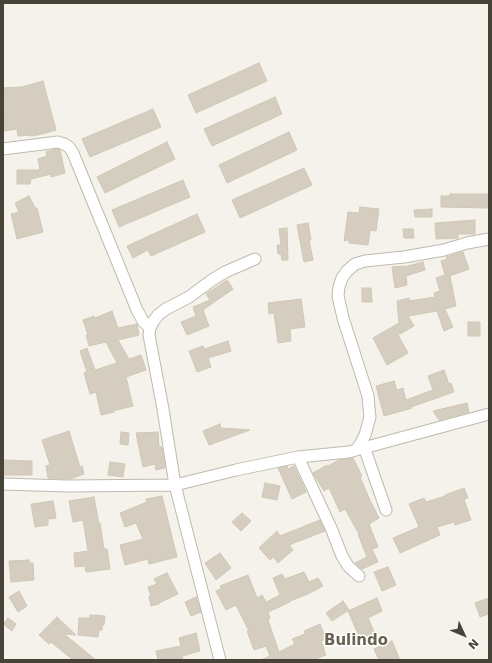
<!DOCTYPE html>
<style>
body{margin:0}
#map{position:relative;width:492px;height:663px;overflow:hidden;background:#f4f2ea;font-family:"DejaVu Sans",sans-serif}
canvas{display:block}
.frame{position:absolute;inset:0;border:4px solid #474339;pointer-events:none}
.north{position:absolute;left:444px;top:615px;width:40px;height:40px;-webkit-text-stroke:3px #fff;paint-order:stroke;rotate:134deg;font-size:11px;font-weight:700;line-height:16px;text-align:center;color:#474339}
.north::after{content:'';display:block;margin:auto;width:14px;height:18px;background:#474339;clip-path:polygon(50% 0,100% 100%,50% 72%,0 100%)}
</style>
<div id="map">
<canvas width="492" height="663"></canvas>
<div class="frame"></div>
<div class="north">N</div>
</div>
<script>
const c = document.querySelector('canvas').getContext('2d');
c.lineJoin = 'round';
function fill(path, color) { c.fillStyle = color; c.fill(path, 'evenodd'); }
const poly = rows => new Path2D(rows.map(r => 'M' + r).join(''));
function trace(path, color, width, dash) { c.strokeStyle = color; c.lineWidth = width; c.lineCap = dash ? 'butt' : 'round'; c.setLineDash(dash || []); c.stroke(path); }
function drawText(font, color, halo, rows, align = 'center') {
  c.font = font + ' "DejaVu Sans",sans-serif'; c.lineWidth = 3; c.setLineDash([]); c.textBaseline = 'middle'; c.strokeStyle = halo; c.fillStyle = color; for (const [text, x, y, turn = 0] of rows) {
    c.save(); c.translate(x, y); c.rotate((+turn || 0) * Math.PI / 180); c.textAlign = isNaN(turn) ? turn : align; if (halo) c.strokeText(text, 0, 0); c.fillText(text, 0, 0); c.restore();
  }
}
const building = poly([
 [259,63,267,81,196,113,188,95,259,63],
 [43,81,56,130,38,135,30,136,30,135,18,136,17,129,4,131,3,88,22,87,43,81],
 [275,97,282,114,212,146,204,129,275,97],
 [153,109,161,127,90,157,82,139,153,109],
 [289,132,297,150,227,183,219,165,289,132],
 [167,142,175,159,105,193,97,177,167,142],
 [57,149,60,150,65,173,51,177,51,174,31,179,30,184,17,184,17,170,40,170,38,159,47,156,46,152,57,149],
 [304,168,312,185,240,218,232,200,304,168],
 [183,180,190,197,119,227,112,210,183,180],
 [450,194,489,194,489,208,441,207,441,196,450,196,450,194],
 [29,196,35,208,37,208,43,232,17,239,11,214,19,212,15,203,29,196],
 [360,207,379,209,376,231,370,230,368,245,349,243,349,240,344,241,348,212,359,213,360,207],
 [432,209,432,217,415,217,414,210,432,209],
 [197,214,205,232,151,256,148,250,133,258,127,246,197,214],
 [475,220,475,234,458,234,458,238,436,239,435,223,475,220],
 [308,223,311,240,309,240,313,260,304,262,297,225,308,223],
 [287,228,288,260,282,260,281,254,278,254,277,245,281,245,279,229,287,228],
 [403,229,413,229,414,238,404,238,403,229],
 [463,252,469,269,450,276,456,306,445,309,453,327,444,331,437,311,408,316,414,326,398,335,408,353,387,365,373,338,399,323,397,301,409,298,409,301,435,297,434,293,440,291,436,278,445,275,441,261,447,259,446,257,463,252],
 [423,262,425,270,406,276,407,285,395,288,392,267,404,266,404,267,423,262],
 [227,280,233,289,203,310,209,326,187,335,181,322,196,316,193,307,210,300,206,294,227,280],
 [362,288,371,288,372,302,362,302,362,288],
 [301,299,305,327,290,329,291,341,278,343,274,313,269,314,268,303,301,299],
 [112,311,118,328,137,324,139,335,118,340,129,359,141,355,146,370,126,377,133,406,113,411,114,412,101,415,96,392,90,394,84,373,87,372,80,351,87,348,95,370,117,363,106,342,89,346,86,335,88,335,83,320,94,316,95,318,112,311],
 [468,322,480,322,480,336,468,336,468,322],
 [228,341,231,351,208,358,211,367,197,372,189,351,203,346,204,349,228,341],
 [444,370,449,384,451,383,454,392,411,407,412,408,384,416,376,386,394,381,397,390,403,388,406,400,433,390,428,376,444,370],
 [467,403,469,412,439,420,433,411,467,403],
 [220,424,221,428,250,430,209,445,203,431,220,424],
 [69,431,80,467,82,466,84,474,70,479,48,478,46,466,50,465,42,440,69,431],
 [121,432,129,433,128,445,120,444,121,432],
 [158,432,159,447,162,447,165,468,156,470,155,464,143,467,136,433,158,432],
 [353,458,362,476,360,477,369,498,379,518,369,524,378,547,372,549,378,562,362,569,355,563,367,557,358,534,359,534,345,509,340,512,329,488,324,491,313,473,327,465,328,466,339,460,353,458],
 [3,460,32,461,32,475,3,475,3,460],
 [110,462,125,464,123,477,108,475,110,462],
 [287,466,288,469,294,466,306,492,292,499,278,468,287,466],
 [265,483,280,486,277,500,262,497,265,483],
 [464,488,468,498,464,499,471,520,455,525,454,522,437,527,440,535,400,553,393,538,419,527,409,504,424,498,426,502,445,496,445,495,464,488],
 [162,496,177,557,149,564,148,559,125,565,120,545,143,539,136,523,125,527,120,513,147,502,146,499,162,496],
 [94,497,99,524,100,523,104,549,107,549,110,569,86,572,85,566,75,567,74,553,88,551,83,520,73,522,69,501,94,497],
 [53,501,56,518,48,519,48,525,35,527,31,504,53,501],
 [242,513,251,521,241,531,232,522,242,513],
 [320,520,325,531,289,545,293,550,278,563,273,557,270,560,259,548,277,531,280,536,320,520],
 [220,553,231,568,216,580,205,563,220,553],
 [29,560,29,563,33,563,34,580,11,582,9,561,29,560],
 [388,567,396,585,382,591,374,572,388,567],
 [304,572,309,582,318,578,323,586,308,594,290,601,290,602,268,612,270,618,268,620,279,652,295,644,292,639,305,634,304,631,320,624,326,639,321,641,326,655,313,660,261,660,270,656,266,646,254,650,247,631,249,631,236,605,226,610,216,591,222,588,220,586,248,575,257,598,262,595,266,602,280,595,273,578,282,574,285,579,304,572],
 [167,573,178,594,159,603,159,604,151,606,149,596,151,596,148,587,157,584,154,579,167,573],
 [19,591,27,606,18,612,9,597,19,591],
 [196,597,201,612,191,616,185,602,196,597],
 [377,598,382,611,368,618,375,634,361,641,348,611,377,598],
 [489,598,489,614,480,617,475,603,489,598],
 [343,601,349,610,332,621,326,613,343,601],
 [90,615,105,616,104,625,102,625,102,630,99,630,98,637,78,635,79,618,90,618,90,615],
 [57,617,76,635,64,634,96,660,73,660,51,642,49,644,39,635,57,617],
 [8,618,16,624,12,631,3,624,8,618],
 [196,633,200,651,182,656,183,658,171,660,158,660,156,651,181,646,179,638,196,633],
 [392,641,400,660,379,660,374,649,392,641]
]);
fill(building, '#d5cec0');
trace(building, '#cfc7b4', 1);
const minor = poly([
 [3,149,58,142,64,144,69,147,73,153,137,310,143,321,150,328],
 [364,447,386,510],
 [356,450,489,414],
 [298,457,331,528,342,556,348,566,359,576],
 [3,484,68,486,175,485,236,470,298,457,349,452,356,450,361,443,365,435,370,417,369,408,368,396,343,318,338,296,339,287,342,278,347,271,355,264,365,261,404,257,444,250,467,243,489,239],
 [220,660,175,485,163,409,149,335,150,328,153,322,158,315,166,309,189,297,212,280,225,272,255,259]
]);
trace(minor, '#bfbaad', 13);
trace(minor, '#fff', 11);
drawText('bold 15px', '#696251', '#fff', [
 ["Bulindo",356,641]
]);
</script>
